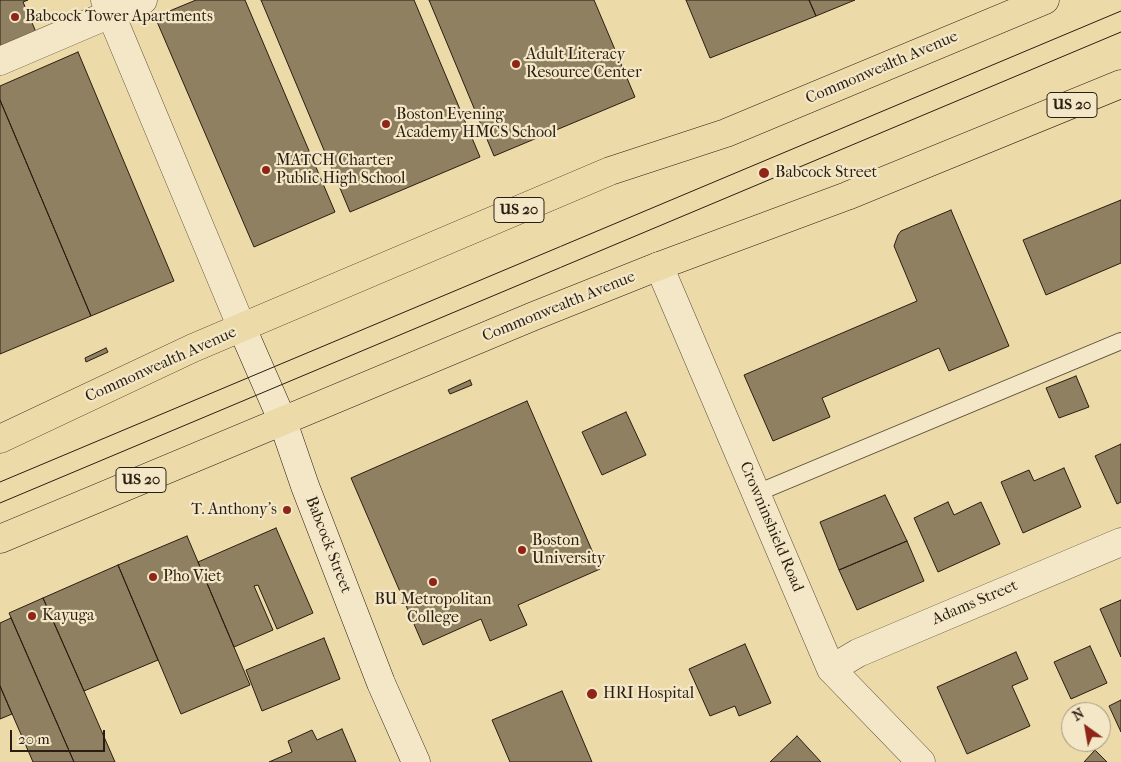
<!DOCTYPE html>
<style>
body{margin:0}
#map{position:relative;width:1121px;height:762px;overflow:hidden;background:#ecdaa9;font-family:"IM FELL French Canon",serif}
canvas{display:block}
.north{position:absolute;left:1061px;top:702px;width:50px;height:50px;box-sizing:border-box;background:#f3e7c7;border:1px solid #a3977f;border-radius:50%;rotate:328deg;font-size:14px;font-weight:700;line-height:20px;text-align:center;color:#2a1e12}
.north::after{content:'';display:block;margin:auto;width:18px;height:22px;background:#8f2418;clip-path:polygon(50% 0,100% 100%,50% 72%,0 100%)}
.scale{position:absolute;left:10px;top:730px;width:95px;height:22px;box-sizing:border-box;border:2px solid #2a1e12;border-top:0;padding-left:6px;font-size:15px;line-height:18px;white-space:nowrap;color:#2a1e12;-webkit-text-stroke:4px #f3e7c7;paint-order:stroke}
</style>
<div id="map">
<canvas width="1121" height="762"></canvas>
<div class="north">N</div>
<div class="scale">20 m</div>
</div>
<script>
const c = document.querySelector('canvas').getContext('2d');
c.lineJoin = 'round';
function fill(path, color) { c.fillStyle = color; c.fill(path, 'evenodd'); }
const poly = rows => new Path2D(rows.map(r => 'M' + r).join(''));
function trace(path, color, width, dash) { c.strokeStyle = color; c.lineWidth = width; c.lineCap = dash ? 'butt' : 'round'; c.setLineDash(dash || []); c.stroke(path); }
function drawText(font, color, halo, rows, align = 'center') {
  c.font = font + ' "IM FELL French Canon",serif'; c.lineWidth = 4.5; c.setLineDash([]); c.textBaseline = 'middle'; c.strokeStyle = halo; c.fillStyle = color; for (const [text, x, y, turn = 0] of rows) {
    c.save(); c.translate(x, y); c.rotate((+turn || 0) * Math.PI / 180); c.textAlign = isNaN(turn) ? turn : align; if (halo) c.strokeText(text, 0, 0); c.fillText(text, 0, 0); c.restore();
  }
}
const building = poly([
 [0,0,28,0,23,2,36,32,0,47,0,0],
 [196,0,245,0,335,212,254,247,155,17,196,0],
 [261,0,414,0,480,157,350,212,261,0],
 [429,0,594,0,635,97,494,156,429,0],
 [686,0,809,0,816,16,710,58,686,0],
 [809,0,855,0,816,16,809,0],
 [78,52,174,281,91,316,0,100,0,86,78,52],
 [0,100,91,316,0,354,0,100],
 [1121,200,1121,263,1046,295,1023,240,1121,200],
 [951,210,1009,346,949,371,939,348,822,398,830,417,773,441,744,375,917,301,894,246,898,235,901,231,951,210],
 [106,348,108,352,86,362,85,358,106,348],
 [1076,376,1089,407,1059,418,1046,388,1076,376],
 [470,380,472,385,450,394,448,390,470,380],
 [527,401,600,569,518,605,527,625,490,641,481,619,423,645,351,478,527,401],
 [626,412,646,455,602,475,582,432,626,412],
 [1121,444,1121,502,1117,504,1095,456,1121,444],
 [1064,468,1081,507,1023,533,1001,482,1029,470,1034,481,1064,468],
 [885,495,907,541,839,570,820,522,885,495],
 [948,502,954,515,981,502,1000,544,938,572,914,518,948,502],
 [276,528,313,613,277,629,258,585,254,586,273,630,234,647,198,562,276,528],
 [187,536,250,685,181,714,118,565,187,536],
 [907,541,924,581,857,610,839,570,907,541],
 [118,565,158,660,84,691,43,598,118,565],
 [43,598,84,691,115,762,74,762,9,613,43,598],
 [1121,600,1121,657,1100,609,1121,600],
 [11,618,74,762,33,762,0,686,0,623,11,618],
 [324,638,340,679,262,711,246,670,324,638],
 [745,644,771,703,739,716,735,706,710,716,689,669,745,644],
 [1090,646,1107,683,1071,699,1054,662,1090,646],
 [1016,652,1028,679,1012,686,1030,726,967,754,937,687,1016,652],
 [0,686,12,714,0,719,0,686],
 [562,691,592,762,510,762,492,720,562,691],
 [1121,700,1121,732,1109,706,1121,700],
 [342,729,356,762,269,762,292,752,288,741,312,730,317,740,342,729],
 [797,736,821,762,770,762,797,736],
 [1095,750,1107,762,1084,762,1095,750]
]);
fill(building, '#8f8061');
trace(building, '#2a1e12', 1);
const lane = poly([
 [757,493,1121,341]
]);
const street = poly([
 [105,0,242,328],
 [0,61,143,0],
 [659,266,831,669,921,762],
 [831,669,858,653,1121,542]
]);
const secondary = poly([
 [242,328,283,422,305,486,381,683,416,762]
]);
const primary = poly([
 [0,439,193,348,610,171,726,133,1045,0],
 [0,539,534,316,659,266,847,196,1121,84]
]);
trace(lane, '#5a4d38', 18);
trace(street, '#5a4d38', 29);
trace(secondary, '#2a1e12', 29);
trace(primary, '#2a1e12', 29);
trace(lane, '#f3e7c7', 16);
trace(street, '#f3e7c7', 28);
trace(secondary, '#f3e7c7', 28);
trace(primary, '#ecdaa9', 28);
trace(poly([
 [0,482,1121,11],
 [0,503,1121,32]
]), '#2a1e12', 1);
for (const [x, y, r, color] of [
 [15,17,5,"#8f2418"],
 [516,64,5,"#8f2418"],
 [386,124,5,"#8f2418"],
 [266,170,5,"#8f2418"],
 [764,173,6,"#8f2418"],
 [287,510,5,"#8f2418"],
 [522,550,5,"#8f2418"],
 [153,577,5,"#8f2418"],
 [433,582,5,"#8f2418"],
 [32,616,5,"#8f2418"],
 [592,694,6,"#8f2418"]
]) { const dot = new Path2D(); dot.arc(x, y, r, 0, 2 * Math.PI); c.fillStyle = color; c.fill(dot); trace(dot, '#f3e7c7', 2); }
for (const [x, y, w] of [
 [1072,105,50],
 [519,210,50],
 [141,480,50]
]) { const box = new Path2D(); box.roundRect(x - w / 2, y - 12.5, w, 25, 4); c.fillStyle = '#f3e7c7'; c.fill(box); trace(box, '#2a1e12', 1); }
drawText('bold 15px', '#2a1e12', null, [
 ["US 20",1072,105],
 ["US 20",519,210],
 ["US 20",141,480]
]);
drawText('16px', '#2a1e12', '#f3e7c7', [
 ["Babcock Tower Apartments",25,17],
 ["Adult Literacy",526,55],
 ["Resource Center",526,73],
 ["Boston Evening",396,115],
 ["Academy HMCS School",396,133],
 ["MATCH Charter",276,161],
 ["Public High School",276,179],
 ["Babcock Street",775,173],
 ["T. Anthony's",277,510,"right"],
 ["Boston",532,541],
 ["University",532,559],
 ["Pho Viet",163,577],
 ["BU Metropolitan",433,600,"center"],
 ["College",433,618,"center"],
 ["Kayuga",42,616],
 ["HRI Hospital",603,694]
], 'left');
drawText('16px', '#2a1e12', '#f3e7c7', [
 ["Commonwealth Avenue",882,68,-23],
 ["Commonwealth Avenue",559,307,-22],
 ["Commonwealth Avenue",161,365,-24],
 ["Crowninshield Road",771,527,67],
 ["Babcock Street",328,545,69],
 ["Adams Street",975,603,-23]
]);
</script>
